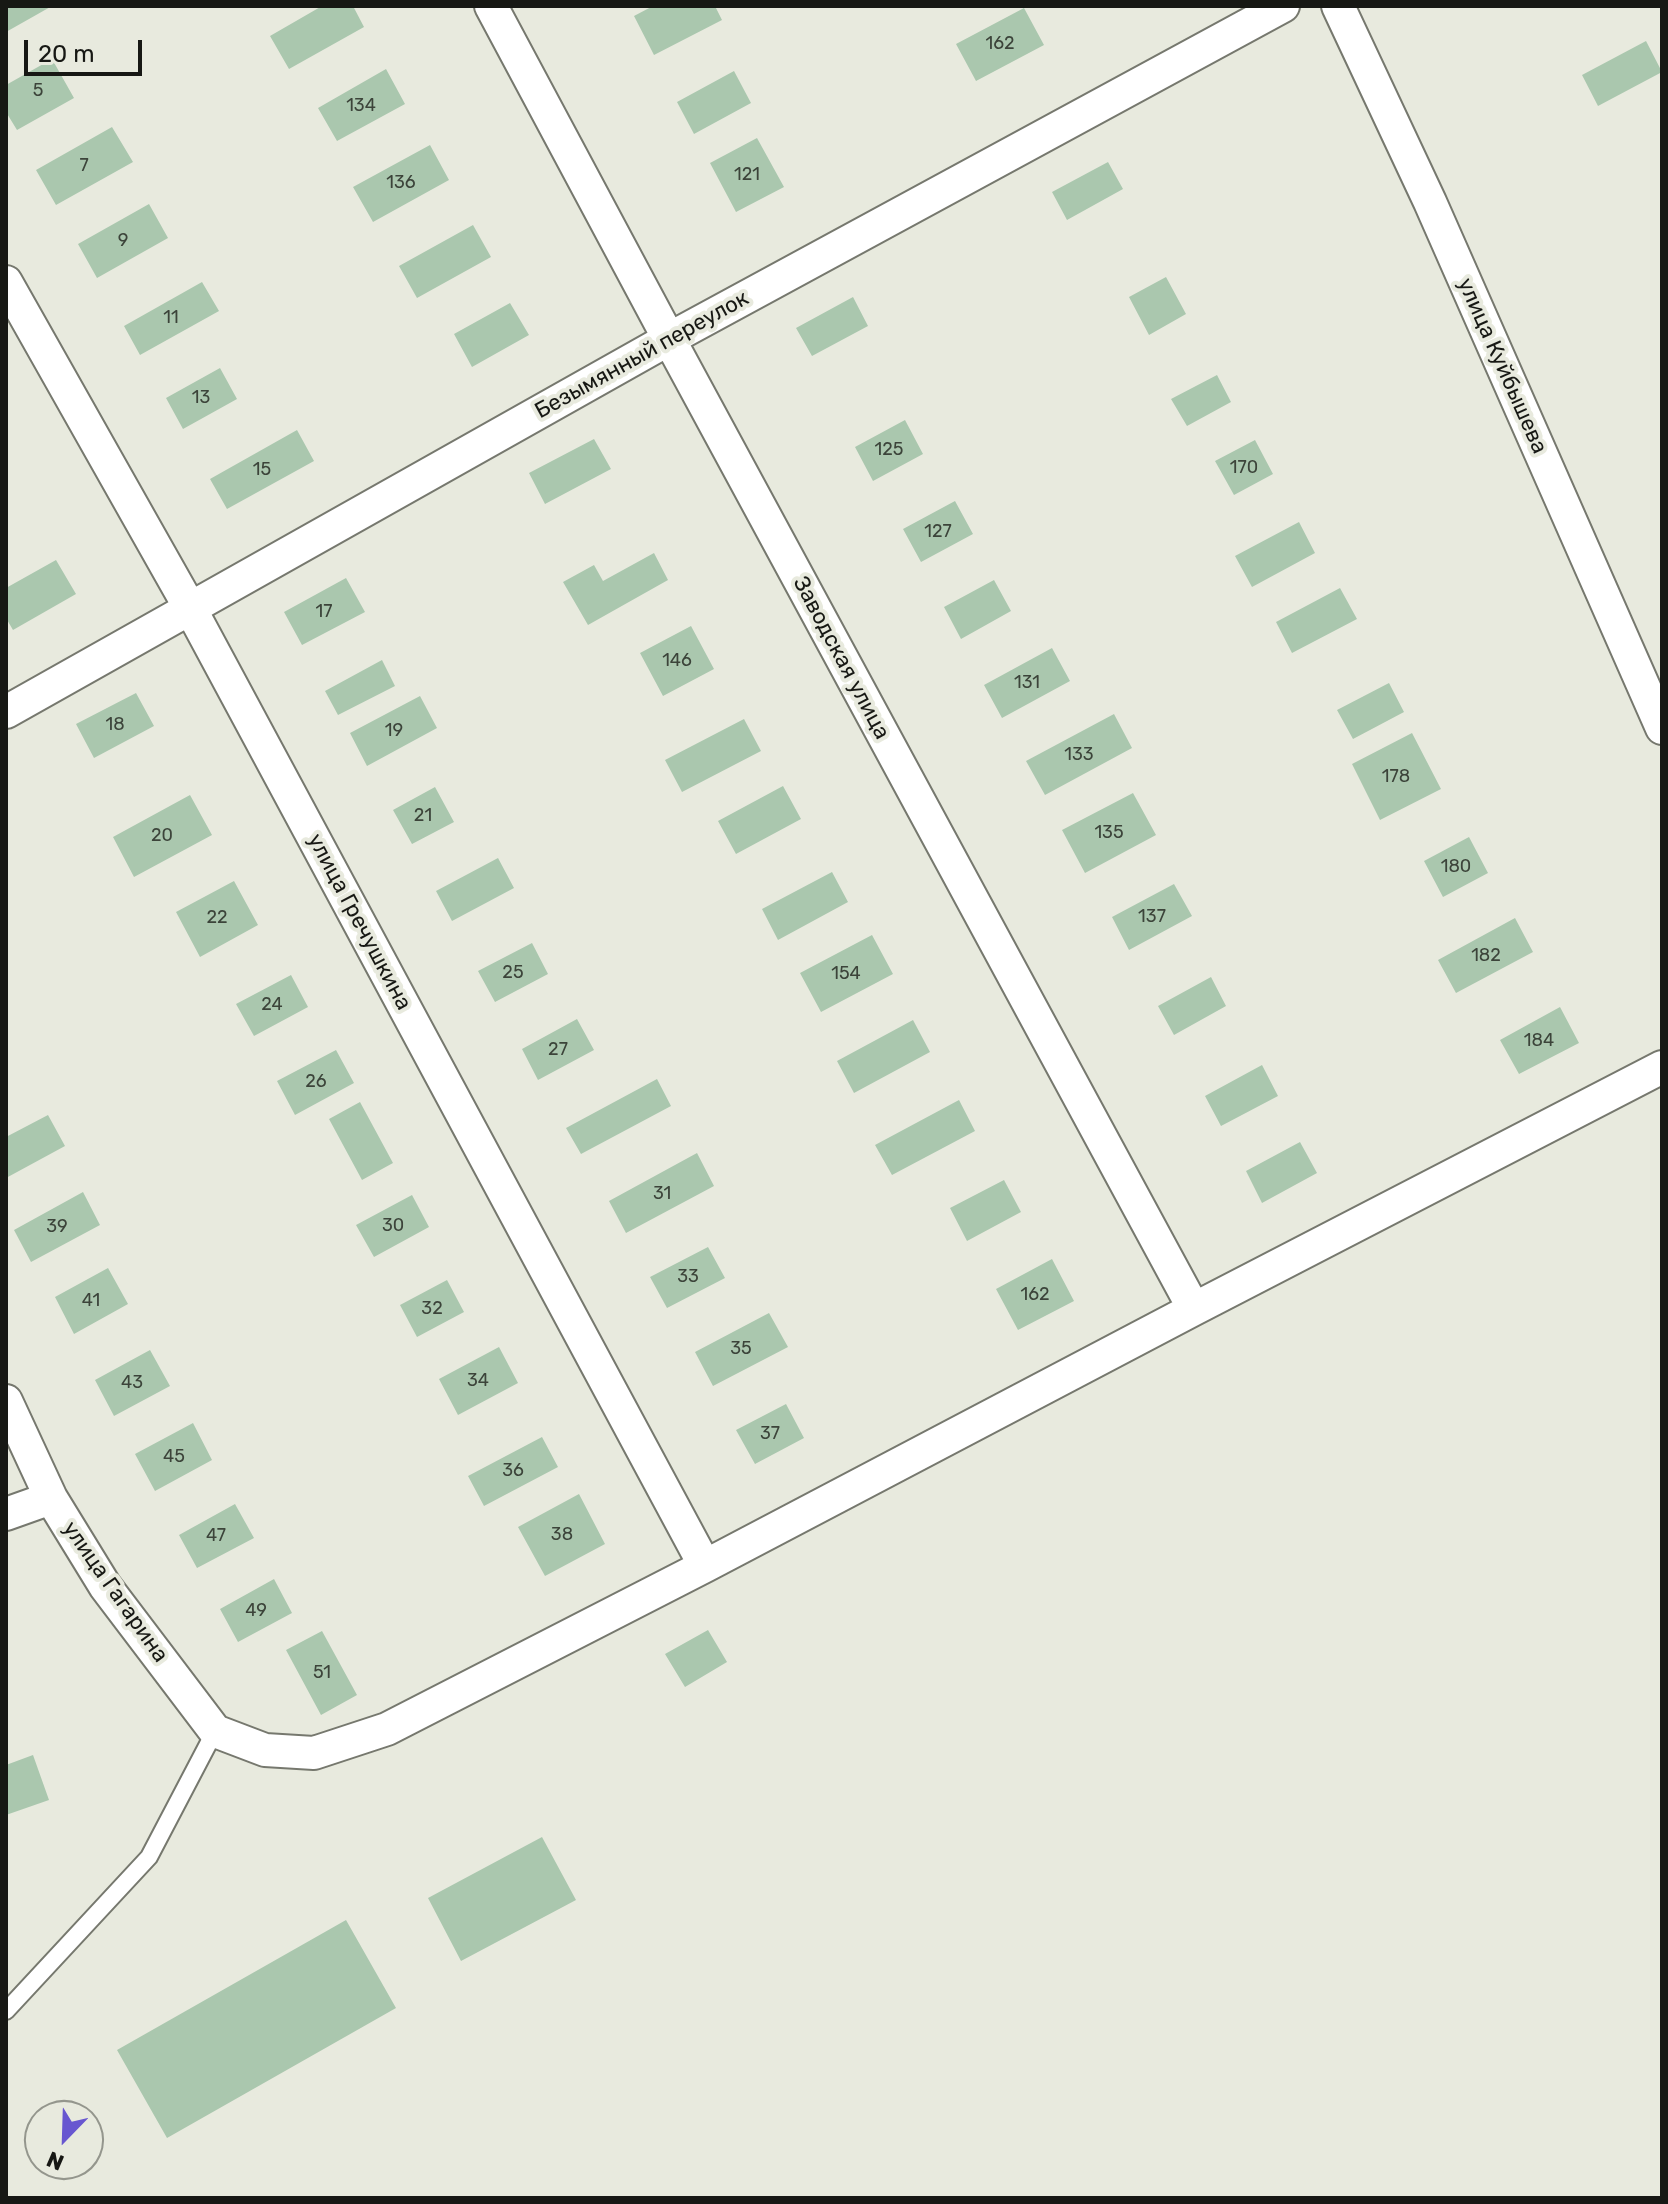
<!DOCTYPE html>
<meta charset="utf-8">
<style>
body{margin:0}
#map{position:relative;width:1668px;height:2204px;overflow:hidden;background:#e8eade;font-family:Rubik,sans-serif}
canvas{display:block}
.frame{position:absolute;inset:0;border:8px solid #171814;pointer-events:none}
.north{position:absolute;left:24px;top:2100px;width:80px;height:80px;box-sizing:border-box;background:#e8eade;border:2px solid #94968d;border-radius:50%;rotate:203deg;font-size:22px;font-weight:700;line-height:32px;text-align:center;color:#171814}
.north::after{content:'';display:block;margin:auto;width:28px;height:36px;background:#6857d0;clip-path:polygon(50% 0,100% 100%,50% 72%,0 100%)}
.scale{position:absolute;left:24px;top:40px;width:118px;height:36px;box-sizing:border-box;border:4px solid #171814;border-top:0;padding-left:10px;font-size:24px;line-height:28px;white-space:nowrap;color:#171814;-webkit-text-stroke:6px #e8eade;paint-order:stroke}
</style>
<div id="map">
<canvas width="1668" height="2204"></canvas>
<div class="frame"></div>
<div class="north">N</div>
<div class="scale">20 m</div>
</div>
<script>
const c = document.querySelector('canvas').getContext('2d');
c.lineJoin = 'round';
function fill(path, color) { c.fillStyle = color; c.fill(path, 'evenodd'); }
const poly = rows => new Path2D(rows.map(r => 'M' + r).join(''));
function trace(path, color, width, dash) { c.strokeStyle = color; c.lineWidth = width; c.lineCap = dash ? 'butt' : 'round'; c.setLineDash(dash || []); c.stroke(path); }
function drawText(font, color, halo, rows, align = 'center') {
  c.font = font + ' Rubik,sans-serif'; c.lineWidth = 8; c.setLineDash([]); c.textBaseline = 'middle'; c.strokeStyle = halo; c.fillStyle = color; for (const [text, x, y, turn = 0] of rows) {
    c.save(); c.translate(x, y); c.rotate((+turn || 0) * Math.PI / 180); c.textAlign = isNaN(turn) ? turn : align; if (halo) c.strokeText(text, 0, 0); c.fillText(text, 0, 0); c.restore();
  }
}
fill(poly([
 [6,6,52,6,6,32],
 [322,6,353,6,364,27,289,69,270,36],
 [653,6,715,6,722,20,654,55,634,16],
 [1024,8,1044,45,976,81,956,44],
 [1646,41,1662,72,1598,106,1582,75],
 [52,59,74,98,17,130,6,112,6,85],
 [386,69,405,104,337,141,318,108],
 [734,71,751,103,694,134,677,102],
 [112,127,133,162,56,205,36,170],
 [757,138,784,187,736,212,710,163],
 [430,145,449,180,373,222,353,187],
 [1108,162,1123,189,1067,220,1052,192],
 [149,204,168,238,97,278,78,244],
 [473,225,491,257,417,298,399,266],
 [1166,277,1186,314,1149,335,1129,297],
 [202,282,219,311,140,355,124,326],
 [853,297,868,326,812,356,796,328],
 [510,303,529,335,472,367,454,334],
 [220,368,237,399,183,429,166,398],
 [1217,375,1231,402,1187,426,1171,399],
 [905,420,923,454,873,481,855,447],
 [297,430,314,461,227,509,210,479],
 [594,439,611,469,545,504,529,473],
 [1255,440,1273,474,1234,495,1215,461],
 [955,501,973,534,921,562,903,529],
 [1299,522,1315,553,1252,587,1235,556],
 [654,553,668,580,588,625,563,582,594,565,603,581],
 [56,560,76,594,13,630,6,618,6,588],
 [346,578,365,612,302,645,284,612],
 [994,580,1011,611,961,639,944,607],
 [1340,588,1357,619,1292,653,1276,622],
 [691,626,714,669,663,696,640,653],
 [1052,648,1070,681,1002,718,984,685],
 [382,660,395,686,338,715,325,691],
 [1389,683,1404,712,1353,739,1337,710],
 [136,693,154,726,94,758,76,724],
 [420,696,437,728,367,766,350,733],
 [1114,714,1132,748,1045,795,1026,761],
 [744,719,761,751,682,792,665,760],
 [1412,733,1441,789,1380,820,1352,764],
 [783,786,801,819,736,854,718,821],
 [435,787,454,822,412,844,393,810],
 [1133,793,1156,835,1085,873,1062,830],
 [190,795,212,835,134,877,113,837],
 [1469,837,1488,873,1443,897,1424,861],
 [498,858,514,888,452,921,436,891],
 [832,872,848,902,778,940,762,909],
 [234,881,258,925,200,957,176,912],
 [1174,884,1192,916,1129,950,1112,917],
 [1515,918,1533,952,1456,993,1438,960],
 [872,935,893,974,821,1012,800,973],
 [532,943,548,974,495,1002,478,971],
 [291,975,308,1007,254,1036,236,1004],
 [1211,977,1226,1006,1174,1035,1158,1006],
 [1560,1007,1579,1043,1519,1074,1500,1040],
 [577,1019,594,1050,538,1080,522,1049],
 [913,1020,930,1052,854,1093,837,1061],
 [336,1050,354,1083,295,1115,277,1081],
 [1262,1065,1278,1096,1221,1126,1205,1096],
 [657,1079,671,1106,581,1154,566,1128],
 [959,1100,975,1131,892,1175,875,1145],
 [360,1102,393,1163,362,1180,329,1119],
 [48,1115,65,1146,6,1178,6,1137],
 [1300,1142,1317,1173,1262,1203,1246,1171],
 [697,1153,714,1186,626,1233,609,1201],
 [1004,1180,1021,1212,967,1241,950,1208],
 [83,1192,100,1225,31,1262,14,1230],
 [412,1195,429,1227,374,1257,356,1225],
 [708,1247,725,1278,667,1308,650,1277],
 [1052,1259,1074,1301,1018,1330,996,1289],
 [108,1268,128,1304,74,1334,55,1297],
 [447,1280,464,1312,417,1337,400,1305],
 [769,1313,788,1347,713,1386,695,1352],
 [499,1347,518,1383,458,1415,439,1379],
 [150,1350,170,1386,114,1416,95,1380],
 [786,1404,804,1438,755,1464,736,1430],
 [193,1423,212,1460,155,1491,135,1454],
 [542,1437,558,1467,484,1506,468,1476],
 [579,1494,605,1544,545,1576,518,1527],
 [235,1504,254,1538,197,1568,179,1535],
 [274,1579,292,1613,238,1642,220,1609],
 [708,1630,727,1662,685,1687,665,1654],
 [322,1631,357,1695,321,1715,286,1650],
 [33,1755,49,1800,6,1815,6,1765],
 [542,1837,576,1900,461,1961,428,1898],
 [346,1920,396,2008,167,2138,117,2050]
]), '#aac7ae');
const service = poly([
 [6,2011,149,1857,215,1731]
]);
const minor = poly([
 [491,6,669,339,1194,1309],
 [1338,6,1430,202,1662,728],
 [6,282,190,608,705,1566],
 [6,712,669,339,1283,6],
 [6,1401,51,1498,105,1586,215,1731,265,1750,314,1753,387,1729,705,1566,1194,1309,1662,1067],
 [6,1514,51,1498]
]);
trace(service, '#76786e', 20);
trace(minor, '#76786e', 36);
trace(service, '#fff', 16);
trace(minor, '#fff', 32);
drawText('18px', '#3c443a', null, [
 ["162",1000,44],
 ["5",38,91],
 ["134",361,106],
 ["7",84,166],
 ["121",747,175],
 ["136",401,183],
 ["9",123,241],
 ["11",171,318],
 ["13",201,398],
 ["125",889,450],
 ["170",1244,468],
 ["15",262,470],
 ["127",938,532],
 ["17",324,612],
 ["146",677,661],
 ["131",1027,683],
 ["18",115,725],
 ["19",394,731],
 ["133",1079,755],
 ["178",1396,777],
 ["21",423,816],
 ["135",1109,833],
 ["20",162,836],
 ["180",1456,867],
 ["137",1152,917],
 ["22",217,918],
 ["182",1486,956],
 ["25",513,973],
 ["154",846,974],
 ["24",272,1005],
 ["184",1539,1041],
 ["27",558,1050],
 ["26",316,1082],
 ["31",662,1194],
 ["30",393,1226],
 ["39",57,1227],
 ["33",688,1277],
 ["162",1035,1295],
 ["41",91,1301],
 ["32",432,1309],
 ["35",741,1349],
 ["34",478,1381],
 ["43",132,1383],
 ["37",770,1434],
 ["45",174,1457],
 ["36",513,1471],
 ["38",562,1535],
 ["47",216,1536],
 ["49",256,1611],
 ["51",322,1673]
]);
drawText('22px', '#171814', '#e8eade', [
 ["Безымянный переулок",642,355,-29],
 ["улица Куйбышева",1502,366,66],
 ["Заводская улица",841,658,62],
 ["улица Гречушкина",359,922,62],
 ["улица Гагарина",115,1592,55]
]);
</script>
